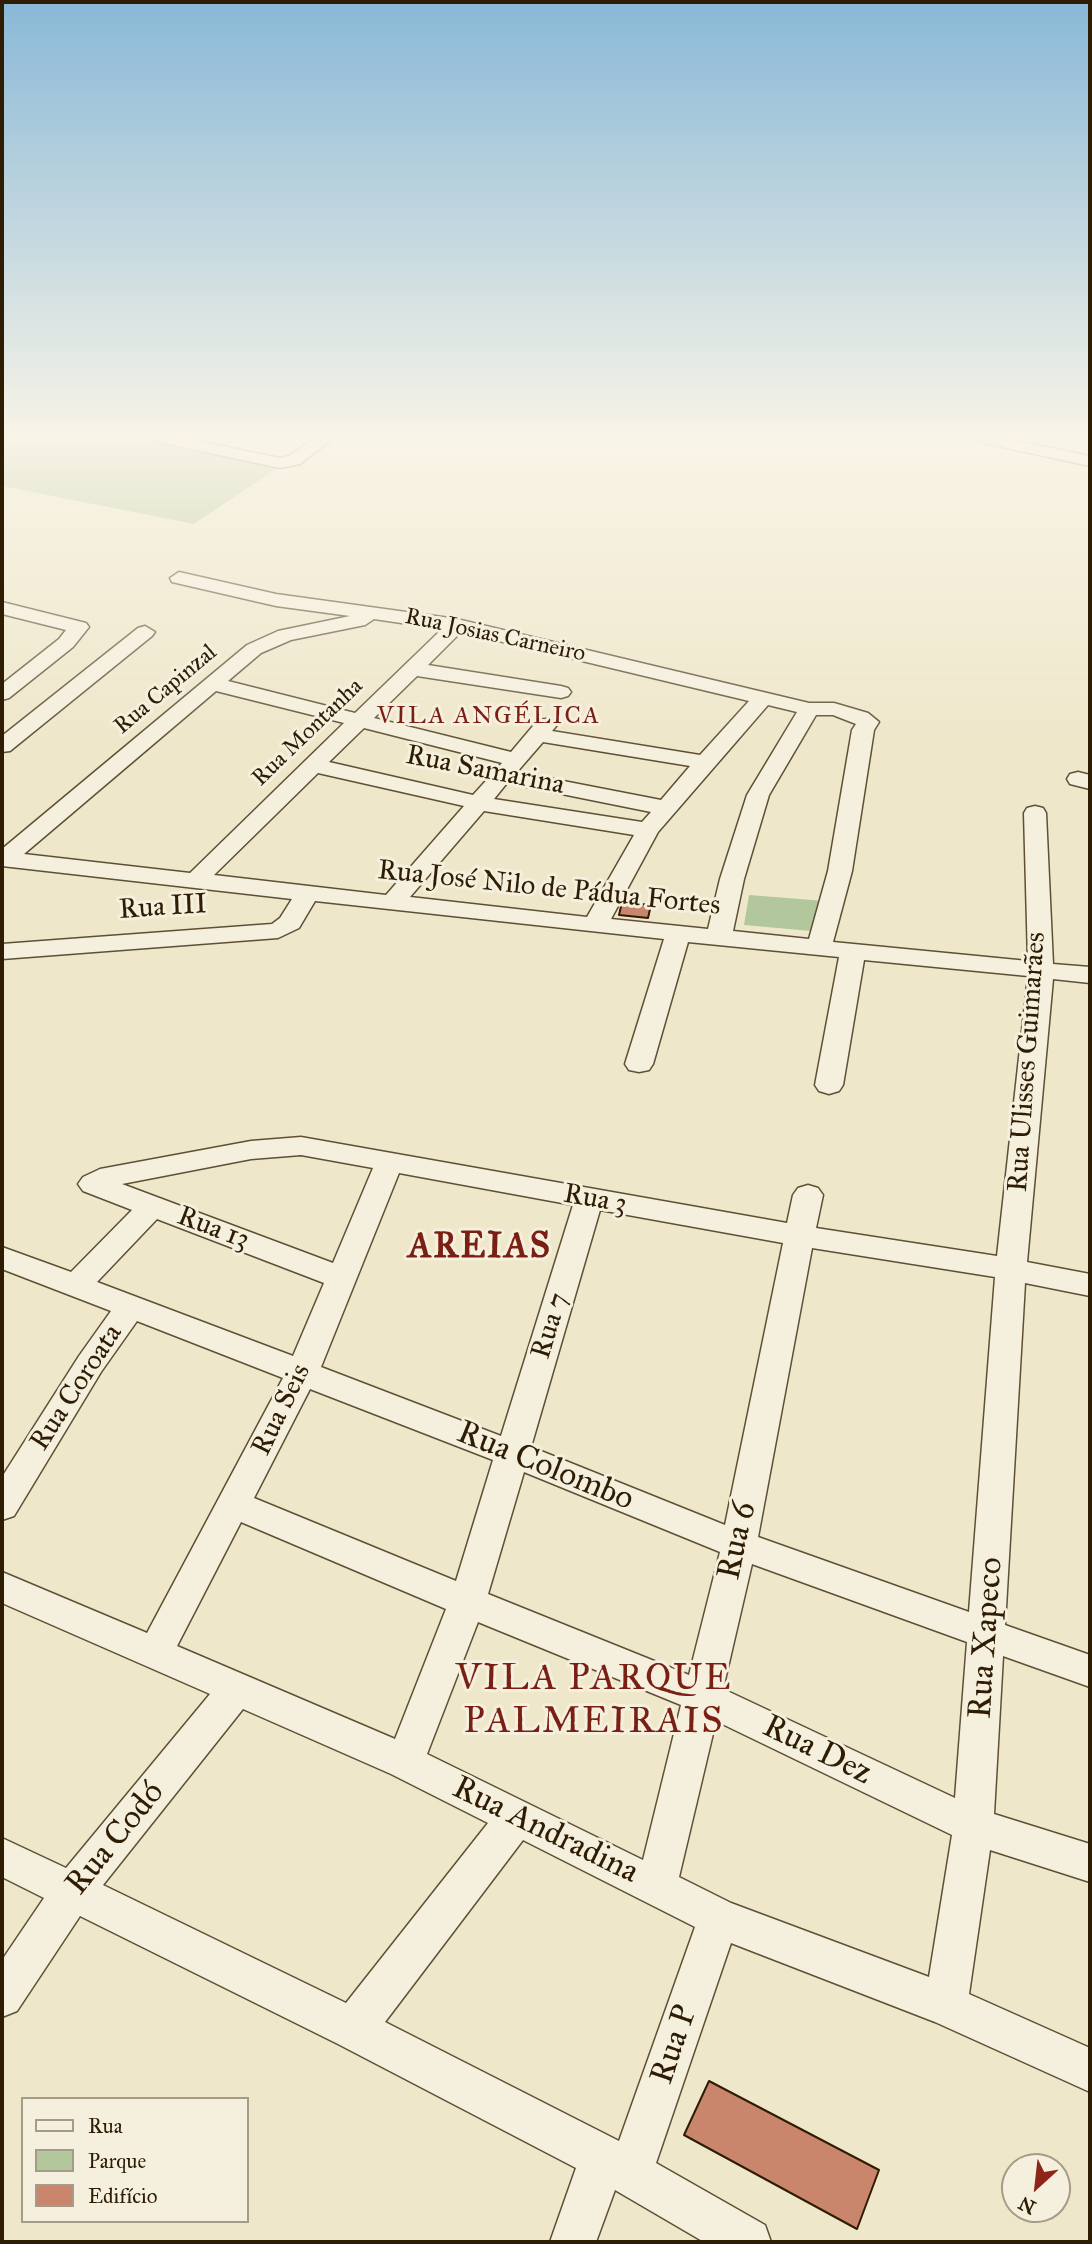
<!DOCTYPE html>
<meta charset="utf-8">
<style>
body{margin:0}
#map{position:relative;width:1092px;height:2244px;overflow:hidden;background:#efe7ca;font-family:"IM FELL Great Primer",serif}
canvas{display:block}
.frame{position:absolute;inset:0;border:4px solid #2e1c03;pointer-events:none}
.legend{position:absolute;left:21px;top:2097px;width:228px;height:126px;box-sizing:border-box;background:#f5efdd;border:2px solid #a59b86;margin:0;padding:9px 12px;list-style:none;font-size:21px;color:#2e1c03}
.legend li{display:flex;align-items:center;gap:14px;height:35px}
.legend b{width:35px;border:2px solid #a59b86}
.north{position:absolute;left:1001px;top:2153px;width:70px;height:70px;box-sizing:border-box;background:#f5efdd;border:2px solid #a59b86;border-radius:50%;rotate:207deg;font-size:19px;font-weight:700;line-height:28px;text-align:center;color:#2e1c03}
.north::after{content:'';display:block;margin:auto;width:24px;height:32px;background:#8f2418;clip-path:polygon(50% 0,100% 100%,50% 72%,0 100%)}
</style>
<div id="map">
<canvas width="1092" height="2244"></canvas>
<div class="frame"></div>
<ul class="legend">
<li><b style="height:9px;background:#f5efdd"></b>Rua</li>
<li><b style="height:19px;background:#b3c79c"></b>Parque</li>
<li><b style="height:19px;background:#ca856d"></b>Edifício</li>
</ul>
<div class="north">N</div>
</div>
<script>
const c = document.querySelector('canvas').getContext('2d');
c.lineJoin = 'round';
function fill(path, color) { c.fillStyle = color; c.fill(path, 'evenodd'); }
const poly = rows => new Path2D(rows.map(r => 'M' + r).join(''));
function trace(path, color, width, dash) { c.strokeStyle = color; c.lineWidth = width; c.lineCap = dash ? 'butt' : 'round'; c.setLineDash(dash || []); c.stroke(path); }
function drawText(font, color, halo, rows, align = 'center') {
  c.font = font + ' "IM FELL Great Primer",serif'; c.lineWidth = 6; c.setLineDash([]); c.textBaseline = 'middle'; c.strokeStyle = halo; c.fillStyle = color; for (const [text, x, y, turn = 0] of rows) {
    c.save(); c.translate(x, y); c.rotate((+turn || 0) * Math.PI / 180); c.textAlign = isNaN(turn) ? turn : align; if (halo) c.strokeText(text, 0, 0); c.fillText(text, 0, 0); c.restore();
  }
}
fill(poly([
 [2,438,150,438,279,467,194,524,2,486],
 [749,895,825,901,822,932,744,925]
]), '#b3c79c');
const building = poly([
 [622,902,651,905,648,918,619,915,622,902],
 [709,2081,879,2170,857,2229,684,2135,709,2081]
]);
fill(building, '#ca856d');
trace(building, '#2e1c03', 2);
const minor = poly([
 [155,438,184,438,280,458,289,456,315,438,333,438,300,464,280,468,163,443,155,438],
 [976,438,1005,438,1090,456,1090,466,984,443,976,438],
 [179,572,276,594,457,619,809,703,834,703,868,713,879,722,874,730,852,871,833,942,1028,961,1024,813,1027,808,1035,806,1043,808,1046,813,1053,964,1090,967,1090,983,1053,979,1027,1262,1090,1274,1090,1296,1025,1283,1005,1625,1090,1655,1090,1687,1003,1656,994,1814,1090,1844,1090,1882,990,1850,969,1994,1090,2048,1090,2092,935,2022,731,1943,656,2163,765,2225,771,2242,704,2242,615,2190,596,2242,550,2242,576,2168,338,2044,80,1916,17,2011,2,2017,2,1960,44,1898,2,1877,2,1838,66,1868,210,1694,2,1603,2,1572,147,1633,283,1378,137,1321,101,1372,14,1516,2,1520,2,1477,79,1356,111,1311,2,1269,2,1247,71,1272,132,1210,83,1191,78,1184,83,1177,100,1169,251,1141,301,1137,787,1223,793,1195,798,1188,808,1185,818,1188,823,1195,816,1228,997,1256,1028,976,864,960,843,1085,839,1091,829,1094,819,1091,815,1085,839,957,688,942,653,1064,649,1070,639,1072,629,1070,625,1064,664,939,315,901,299,928,278,938,2,959,2,944,272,924,280,918,292,899,2,866,2,849,247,645,278,631,350,616,276,606,172,582,170,578,179,572],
 [374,619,442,629,355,713,228,681,261,653,291,640,365,625,374,619],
 [461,632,749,701,700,755,552,731,557,725,554,720,546,719,538,720,511,752,374,718,417,676,561,698,568,696,571,692,568,688,561,686,428,665,461,632],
 [216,691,344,723,190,873,24,854,216,691],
 [768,705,797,712,747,795,720,879,708,929,611,919,658,832,768,705],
 [816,715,833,715,856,724,852,730,828,871,809,939,733,931,744,879,769,795,816,715],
 [364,728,502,763,473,795,329,762,364,728],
 [543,742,690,766,661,800,517,772,543,742],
 [318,773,464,806,386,895,214,875,318,773],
 [507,783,651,812,642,822,494,799,507,783],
 [484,811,634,835,587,917,410,897,484,811],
 [301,1155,373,1168,333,1263,122,1184,251,1159,301,1155],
 [399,1173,573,1205,501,1436,321,1367,399,1173],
 [600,1210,783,1243,725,1525,531,1447,600,1210],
 [157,1219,324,1283,293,1356,97,1282,157,1219],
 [812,1248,995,1277,969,1612,758,1537,812,1248],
 [310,1389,493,1460,456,1581,254,1498,310,1389],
 [524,1472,720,1552,689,1675,488,1594,524,1472],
 [241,1522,446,1609,395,1739,177,1646,241,1522],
 [752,1564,967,1642,955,1798,723,1689,752,1564],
 [478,1622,681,1705,643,1860,427,1754,478,1622],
 [243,1709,391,1774,488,1823,346,2003,103,1885,243,1709],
 [716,1721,952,1835,929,1977,731,1903,679,1877,716,1721],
 [523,1840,695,1927,619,2141,385,2022,523,1840],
 [2,602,86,623,89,627,73,647,9,698,2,700,2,684,59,639,66,630,2,614,2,602],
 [145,626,155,632,152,636,10,751,2,752,2,736,138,628,145,626],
 [1078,772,1090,775,1090,789,1070,784,1067,779,1070,774,1078,772]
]);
trace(minor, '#5e4f35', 3);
fill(minor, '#f5efdd');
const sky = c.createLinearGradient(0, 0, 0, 752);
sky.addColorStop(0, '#89b8d7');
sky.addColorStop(0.58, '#f8f4e7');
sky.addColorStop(1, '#f8f4e700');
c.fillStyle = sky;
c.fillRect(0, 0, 1092, 752);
drawText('23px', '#2e1c03', '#f5efdd', [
 ["Rua Josias Carneiro",495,636,12],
 ["Rua Capinzal",166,690,-40],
 ["Rua Montanha",308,733,-44]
]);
c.letterSpacing = '2px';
drawText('24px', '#7a1f14', '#f5efdd', [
 ["VILA ANGÉLICA",489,717]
]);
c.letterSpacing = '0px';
drawText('28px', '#2e1c03', '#f5efdd', [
 ["Rua Samarina",485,771,11],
 ["Rua José Nilo de Pádua Fortes",549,889,6],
 ["Rua III",163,908,-4],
 ["Rua Ulisses Guimarães",1028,1062,-86],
 ["Rua 3",595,1200,10],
 ["Rua 13",213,1229,21],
 ["Rua 7",551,1326,-73],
 ["Rua Coroata",77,1388,-57],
 ["Rua Seis",282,1410,-64]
]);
drawText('33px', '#2e1c03', '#f5efdd', [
 ["Rua Colombo",545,1467,22],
 ["Rua 6",738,1541,-78],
 ["Rua Xapeco",987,1638,-86],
 ["Rua Dez",817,1751,26],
 ["Rua Andradina",545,1831,26],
 ["Rua Codó",116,1839,-51],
 ["Rua P",675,2045,-71]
]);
c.letterSpacing = '2px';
drawText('bold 35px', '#7a1f14', '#f5efdd', [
 ["AREIAS",480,1248]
]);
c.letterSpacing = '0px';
c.letterSpacing = '2px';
drawText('37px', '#7a1f14', '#f5efdd', [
 ["VILA PARQUE",594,1680],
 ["PALMEIRAIS",594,1723]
]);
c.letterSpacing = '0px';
</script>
